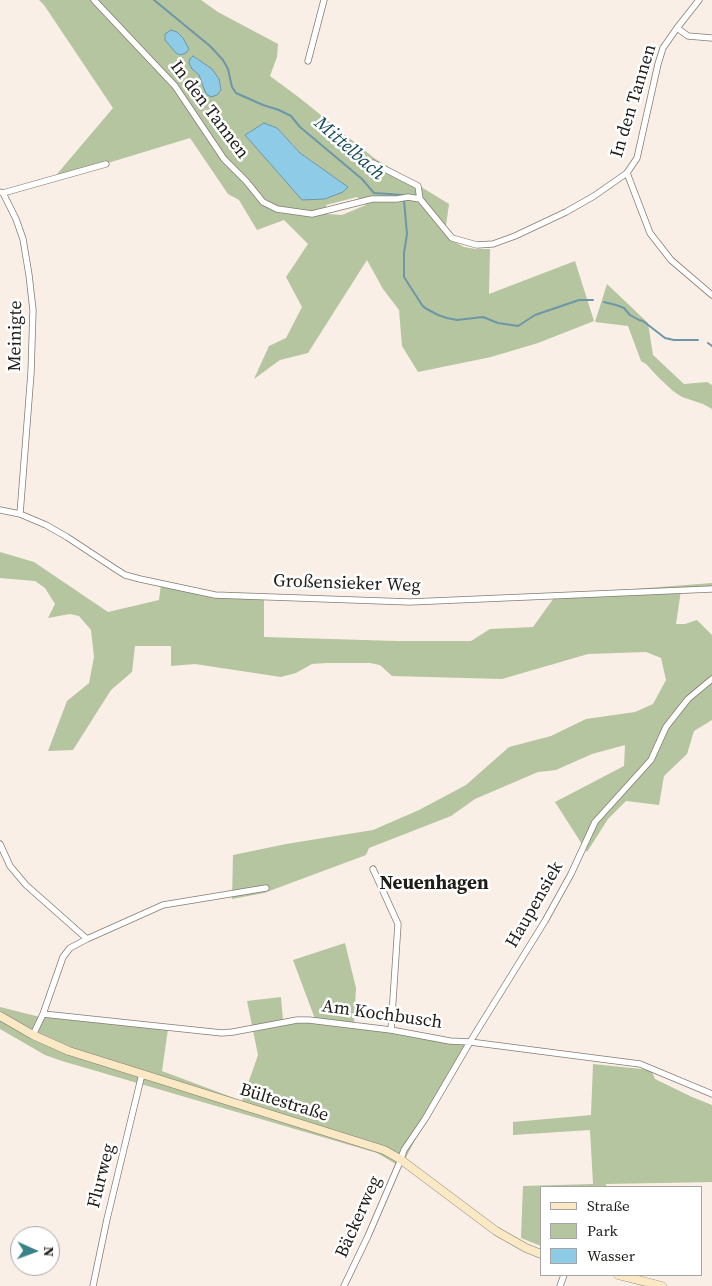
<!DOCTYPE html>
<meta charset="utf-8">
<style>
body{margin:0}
#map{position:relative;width:712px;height:1286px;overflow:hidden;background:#f9efe6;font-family:"Source Serif 4",serif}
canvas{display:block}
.legend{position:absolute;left:540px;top:1186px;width:162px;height:90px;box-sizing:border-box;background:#fff;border:1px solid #a6a5a3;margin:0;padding:6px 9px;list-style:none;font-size:15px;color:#201d19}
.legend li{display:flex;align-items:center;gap:10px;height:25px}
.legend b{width:25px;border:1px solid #a6a5a3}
.north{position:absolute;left:10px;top:1226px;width:50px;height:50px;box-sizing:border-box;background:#fff;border:1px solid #a6a5a3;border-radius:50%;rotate:92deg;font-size:14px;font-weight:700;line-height:20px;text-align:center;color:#201d19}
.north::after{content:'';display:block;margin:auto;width:18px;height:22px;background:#398287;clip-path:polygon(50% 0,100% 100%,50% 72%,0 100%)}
</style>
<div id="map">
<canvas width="712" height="1286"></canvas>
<ul class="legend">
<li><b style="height:6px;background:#fae9c4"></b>Straße</li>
<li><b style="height:14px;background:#b5c59f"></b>Park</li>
<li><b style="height:14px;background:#8ecbe6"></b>Wasser</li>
</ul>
<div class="north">N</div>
</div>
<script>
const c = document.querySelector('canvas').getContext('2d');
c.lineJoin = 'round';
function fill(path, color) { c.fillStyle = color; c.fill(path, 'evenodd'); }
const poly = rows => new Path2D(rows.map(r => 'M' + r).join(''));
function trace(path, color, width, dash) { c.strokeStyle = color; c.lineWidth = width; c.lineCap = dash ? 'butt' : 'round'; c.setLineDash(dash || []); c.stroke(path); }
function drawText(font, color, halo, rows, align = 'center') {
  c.font = font + ' "Source Serif 4",serif'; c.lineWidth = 5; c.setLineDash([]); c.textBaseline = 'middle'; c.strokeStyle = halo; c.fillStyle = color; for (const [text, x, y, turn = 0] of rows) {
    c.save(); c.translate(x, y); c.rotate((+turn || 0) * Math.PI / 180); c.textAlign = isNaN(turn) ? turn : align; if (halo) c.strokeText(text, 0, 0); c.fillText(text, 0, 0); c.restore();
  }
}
fill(poly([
 [39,0,201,0,218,12,278,44,277,57,270,76,301,99,374,158,449,204,445,233,451,240,464,247,476,249,490,249,489,294,575,261,594,321,538,343,491,357,418,372,402,346,399,310,383,289,367,260,308,353,280,360,254,379,269,346,286,338,302,307,286,277,308,244,284,220,257,230,239,200,228,194,190,138,52,180,113,108,44,5],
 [277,128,300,153,347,187,245,135],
 [357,197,366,205,342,215,327,214,326,205],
 [607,284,648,323,653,355,684,384,707,382,712,385,712,409,703,404,682,397,673,391,658,377,646,364,641,361,628,326,595,322],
 [0,552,34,562,108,612,159,600,161,584,215,595,264,599,264,637,397,641,471,641,490,629,533,627,556,595,712,583,712,587,681,590,676,624,685,624,697,620,712,635,712,720,694,731,687,754,664,776,659,805,626,801,608,819,587,852,555,802,624,766,625,745,592,754,556,770,538,772,475,799,451,816,369,848,366,855,264,893,232,899,233,855,286,844,373,830,419,810,466,785,509,747,551,736,586,719,635,712,653,704,666,680,661,658,646,652,588,654,502,679,392,676,380,665,370,663,327,663,312,664,296,673,281,677,195,664,171,666,171,646,135,646,132,672,111,690,73,750,48,751,67,701,89,683,94,657,91,630,79,616,70,614,48,618,55,604,45,588,35,581,0,578],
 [345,943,356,988,354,1026,466,1042,401,1167,377,1153,62,1061,45,1055,0,1029,0,1007,40,1017,168,1029,162,1071,242,1101,258,1055,247,1001,281,997,283,1020,315,1019,293,960],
 [593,1064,651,1070,655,1079,692,1097,712,1105,712,1182,606,1184,606,1187,541,1187,541,1246,521,1238,523,1186,593,1184,590,1130,513,1135,513,1122,591,1115]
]), '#b5c59f');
const water = poly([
 [171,30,177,32,183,38,189,49,186,53,180,55,176,53,165,40,165,34,171,30],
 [193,56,212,69,219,79,221,90,217,95,211,97,206,94,199,75,192,69,189,63,190,59,193,56],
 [264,123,277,128,300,153,348,187,343,192,325,199,302,200,245,135,264,123]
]);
fill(water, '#8ecbe6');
trace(water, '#6d97a8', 1);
trace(poly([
 [154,0,210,46,223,60,228,69,232,87,236,93,263,105,279,110,291,116,300,127,362,179,374,193,403,195],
 [404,200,407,234,404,253,404,277,422,305,425,308,438,315,447,318,457,320,483,317,498,323,518,326,535,315,579,300,593,300],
 [604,302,616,305,624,308,630,315,639,320,643,321,665,338,674,340,698,340],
 [708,343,712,346]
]), '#6d97a8', 2);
const street = poly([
 [94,0,175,86,224,159,246,181,263,202,277,209,312,214,372,199,397,199,408,197,420,199,452,238,477,245,493,244,515,236,566,212,594,196,627,173,637,158,658,64,663,48,677,28,699,0],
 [677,28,688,36,712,38],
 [308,61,324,0],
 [373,163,418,186,420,199],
 [627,173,650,233,671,260,712,295],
 [0,192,3,193,106,164],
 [3,193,16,219,23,239,29,275,33,310,31,373,20,514],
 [0,510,20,514,46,525,67,537,114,568,125,575,140,579,215,595,410,602,712,589],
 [0,844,10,866,26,885,87,939],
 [373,869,398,924,391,1030],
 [43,1014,222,1033,233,1032,297,1020,309,1020,391,1030,450,1041,470,1042,640,1064,712,1094],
 [33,1035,43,1014,63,957,70,948,87,939,163,905,266,888],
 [93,1286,107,1219,142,1074],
 [344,1286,368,1236,399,1164,404,1150,425,1119,470,1042,545,921,571,874,595,822,651,760,666,727,688,699,712,679],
 [560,1286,564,1275]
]);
const secondary = poly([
 [0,1016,33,1035,69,1051,384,1150,400,1159,496,1231,526,1248,541,1254],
 [618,1275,662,1286]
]);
trace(street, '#857c74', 7);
trace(secondary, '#857c74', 9);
trace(street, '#fff', 5.5);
trace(secondary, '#fae9c4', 8);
drawText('18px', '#201d19', '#fff', [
 ["In den Tannen",634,101,-73],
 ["In den Tannen",209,110,53],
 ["Meinigte",16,336,-89],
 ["Großensieker Weg",347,584,2],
 ["Haupensiek",535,905,-60],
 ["Am Kochbusch",382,1015,8],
 ["Bültestraße",284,1103,17],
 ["Flurweg",102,1176,-76],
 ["Bäckerweg",359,1217,-66]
]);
drawText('italic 19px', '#16495c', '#fff', [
 ["Mittelbach",349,149,41]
]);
drawText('bold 19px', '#201d19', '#fff', [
 ["Neuenhagen",434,884]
]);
</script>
